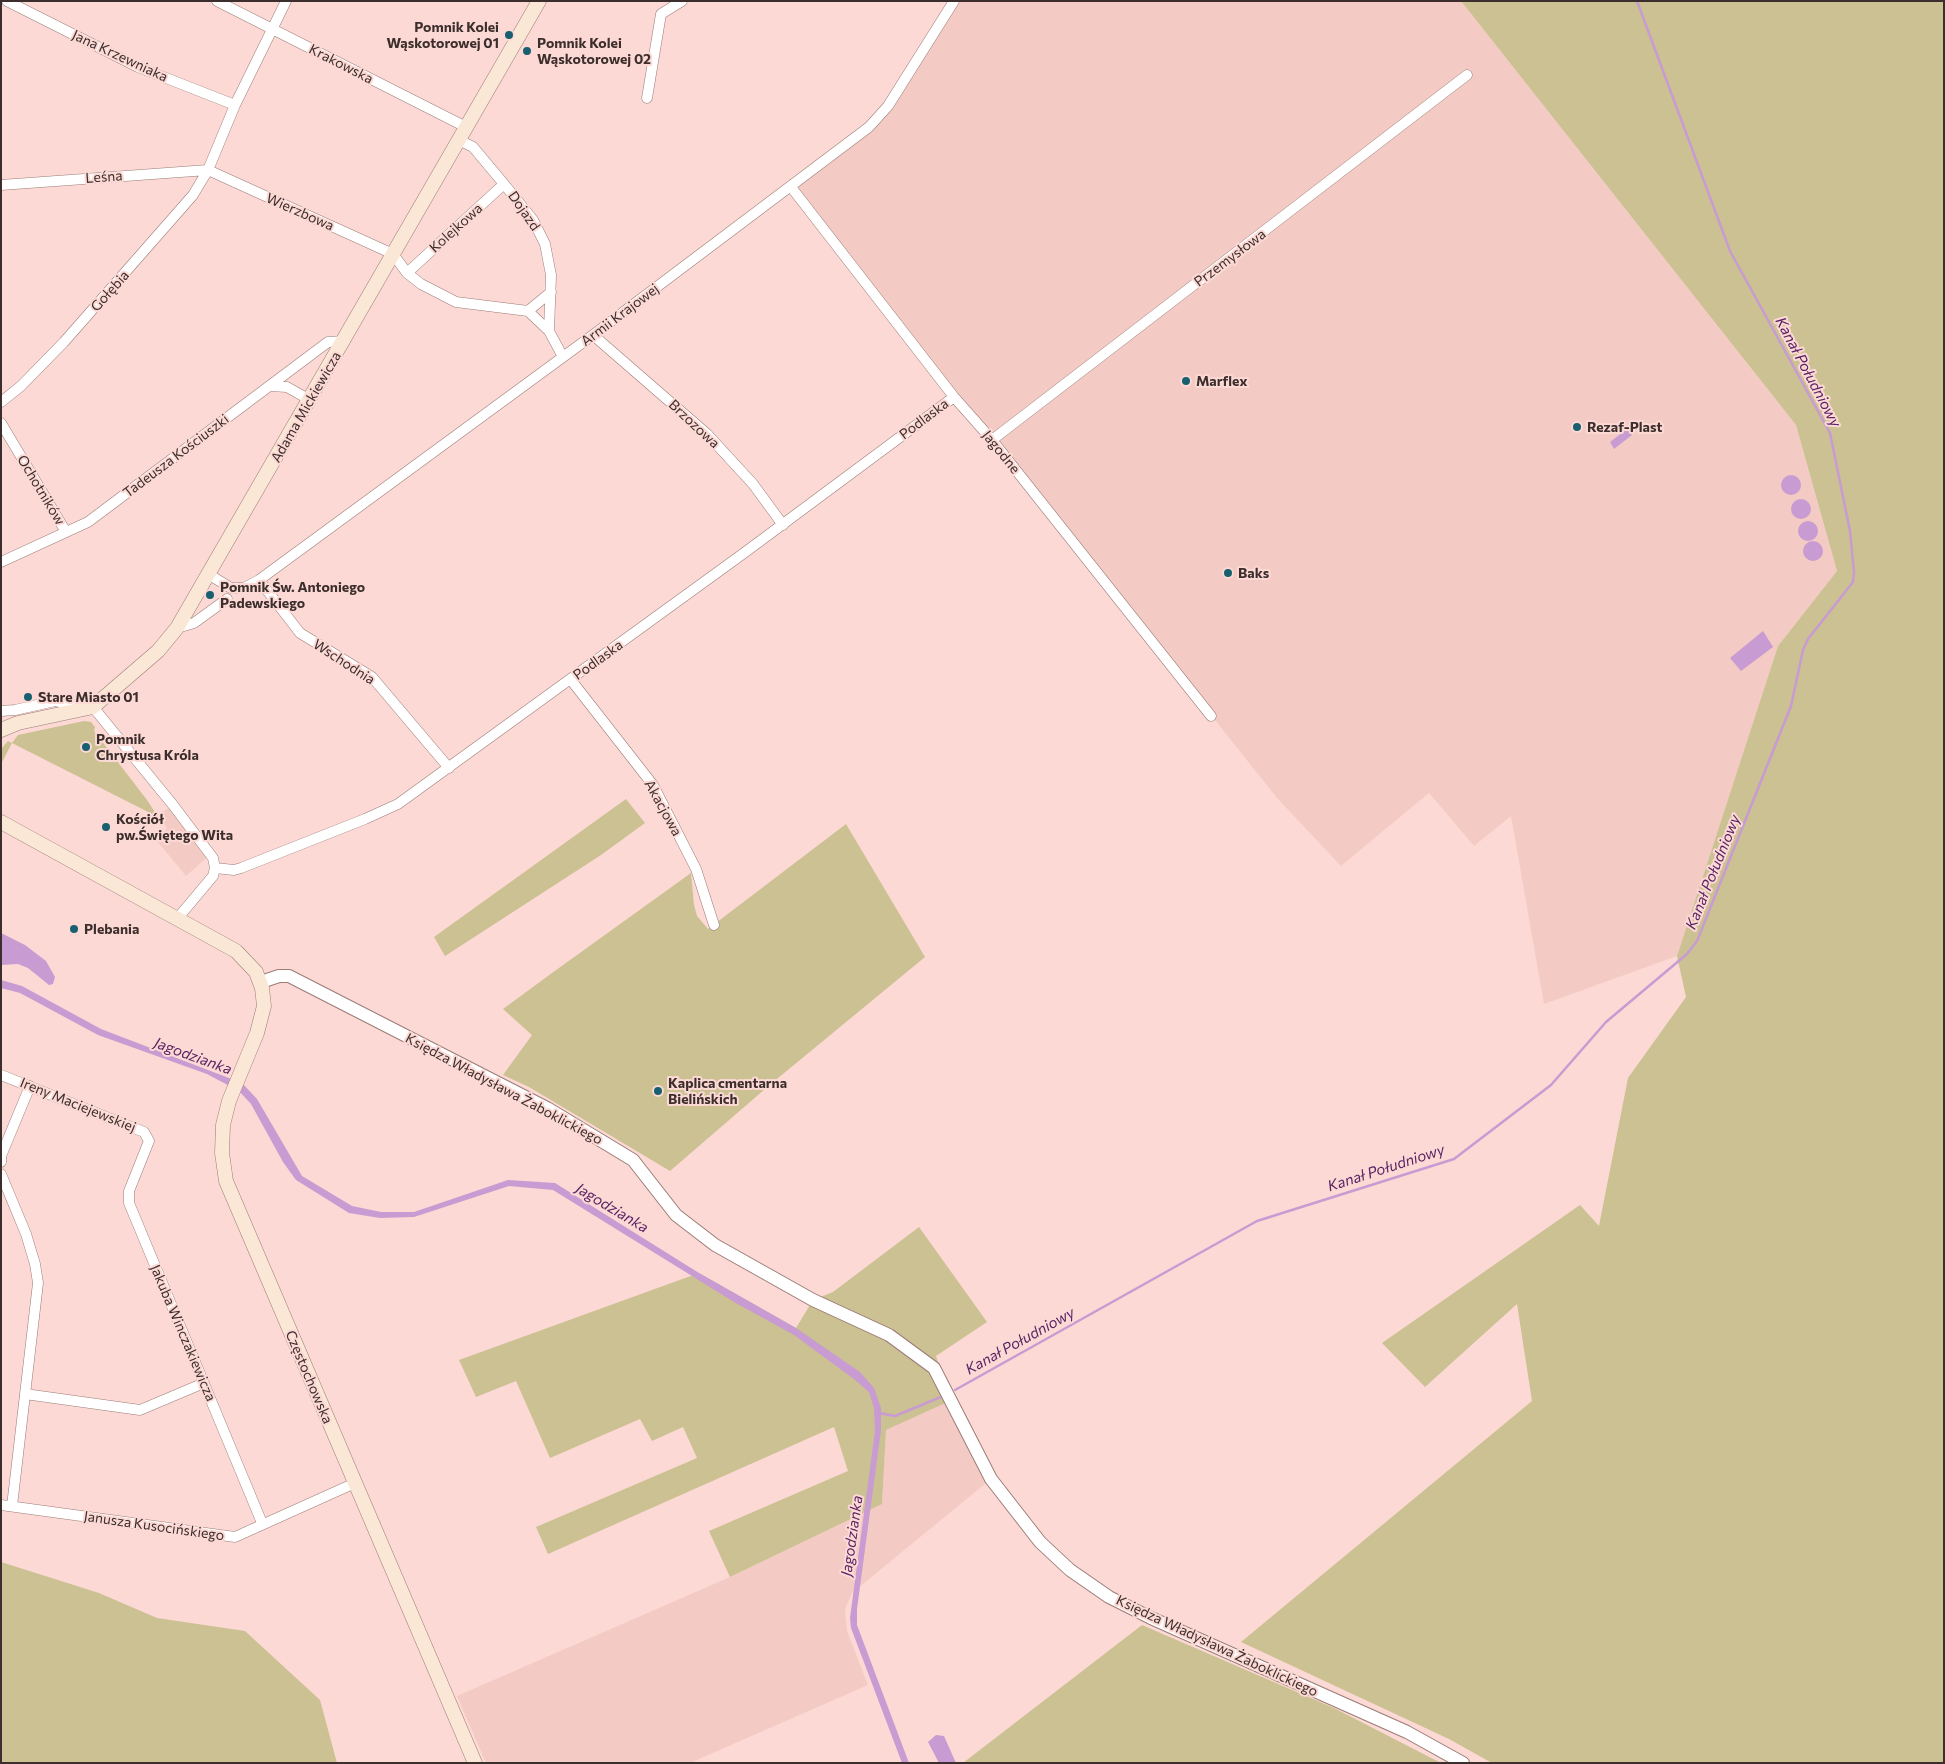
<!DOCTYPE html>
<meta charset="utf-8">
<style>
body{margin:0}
#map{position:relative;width:1945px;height:1764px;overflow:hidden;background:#fcd9d4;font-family:Commissioner,sans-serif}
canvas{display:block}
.frame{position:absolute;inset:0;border:2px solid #3b2e2c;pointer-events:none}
</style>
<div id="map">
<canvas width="1945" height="1764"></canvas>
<div class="frame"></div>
</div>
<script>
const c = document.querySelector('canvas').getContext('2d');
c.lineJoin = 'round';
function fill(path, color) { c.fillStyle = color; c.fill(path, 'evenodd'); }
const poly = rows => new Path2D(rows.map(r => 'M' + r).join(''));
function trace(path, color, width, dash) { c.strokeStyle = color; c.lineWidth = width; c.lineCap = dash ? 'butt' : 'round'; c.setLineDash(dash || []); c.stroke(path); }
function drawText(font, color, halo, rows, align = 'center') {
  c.font = font + ' Commissioner,sans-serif'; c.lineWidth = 4; c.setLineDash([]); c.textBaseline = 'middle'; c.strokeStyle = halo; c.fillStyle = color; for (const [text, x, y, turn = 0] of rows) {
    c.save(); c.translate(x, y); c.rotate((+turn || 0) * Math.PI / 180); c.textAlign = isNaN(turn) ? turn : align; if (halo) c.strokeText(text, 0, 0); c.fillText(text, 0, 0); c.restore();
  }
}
fill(poly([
 [954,1,1461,1,1796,425,1837,571,1778,646,1677,956,1544,1004,1511,816,1474,846,1429,793,1341,866,1277,798,791,187,869,127],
 [173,805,211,854,186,876,157,841,167,828,159,814],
 [950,1401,991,1479,852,1593,845,1609,847,1631,868,1685,690,1763,486,1763,457,1696,730,1577,882,1504,886,1430]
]), '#f4cbc4');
fill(poly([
 [1461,1,1944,1,1944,1763,1492,1763,1449,1739,1241,1642,1532,1401,1517,1304,1425,1387,1382,1343,1580,1205,1599,1226,1628,1078,1686,997,1677,956,1778,646,1837,571,1796,425],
 [84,721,91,722,95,727,94,731,147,800,158,817,12,743,1,764,1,749,8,741,12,743,18,735],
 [626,799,645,823,601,855,445,956,434,937],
 [846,824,925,957,772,1083,670,1171,529,1087,503,1075,532,1035,503,1009,552,973,691,873,694,905,697,916,708,929],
 [919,1227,987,1322,936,1356,950,1401,886,1430,882,1504,730,1577,709,1531,848,1471,834,1427,548,1554,536,1527,697,1458,683,1427,652,1441,640,1419,550,1458,516,1381,476,1397,459,1360,699,1273,796,1328,813,1300,833,1292],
 [1,1562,99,1593,157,1618,245,1631,320,1700,337,1763,1,1763],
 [1142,1625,1334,1708,1441,1763,963,1763]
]), '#cbc192');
fill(poly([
 [1627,429,1632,435,1614,449,1610,442],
 '1781 485a10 10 0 1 1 20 0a10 10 0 1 1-20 0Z',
 '1791 509a10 10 0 1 1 20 0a10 10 0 1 1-20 0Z',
 '1798 531a10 10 0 1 1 20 0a10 10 0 1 1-20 0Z',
 '1803 551a10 10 0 1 1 20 0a10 10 0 1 1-20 0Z',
 [1763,631,1773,647,1741,671,1730,658],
 [1,933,25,945,46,961,55,977,53,984,49,985,28,968,18,964,1,965],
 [1,980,22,986,101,1029,242,1083,257,1099,302,1176,352,1206,381,1212,414,1212,508,1180,555,1183,699,1273,796,1328,860,1372,874,1388,881,1408,881,1430,857,1609,857,1625,909,1763,902,1763,851,1628,850,1618,875,1431,874,1408,869,1392,854,1379,794,1335,734,1302,553,1190,509,1186,414,1217,380,1218,349,1213,296,1180,283,1162,251,1104,239,1091,207,1074,98,1035,20,993,1,988],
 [936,1735,944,1736,956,1763,939,1763,928,1742]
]), '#c89bd2');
trace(poly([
 [955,1390,1257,1221,1454,1159,1551,1085,1606,1022,1687,954,1697,941,1791,706,1803,650,1808,639,1853,582,1854,572,1850,531,1830,433,1730,251,1637,1],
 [879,1413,895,1416,941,1397]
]), '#c89bd2', 2.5);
const minor = poly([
 [7,1,138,67,235,105],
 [217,1,466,127],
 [647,98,661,14,682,1],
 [459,140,473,147,504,184,533,220,545,244,551,275,549,331],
 [1,185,208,170,393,254,407,273,421,284,456,302,528,311,549,331,563,357],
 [791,187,954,397,992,440,1211,716],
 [407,273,504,184],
 [528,311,551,292],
 [593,335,707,434,753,484,783,525],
 [270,386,287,387,310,400],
 [1,402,21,386,64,342,193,195,208,170,235,105,286,1],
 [1,423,66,532],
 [992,440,1467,75],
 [1,562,88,522,328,342,345,341],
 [208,574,231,588,244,588,259,580,593,335,869,127,888,106,954,1],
 [259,580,300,633,372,677,449,768],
 [177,628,194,623,227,599],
 [571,680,653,785,696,869,714,925],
 [93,707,173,805,213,858,215,868,213,876,177,919],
 [1,711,15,710,55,701,84,707],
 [215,868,234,870,241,868,365,819,398,804,744,553,954,397],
 [1,1075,144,1132,149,1141,129,1191,129,1203,262,1523],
 [1,1162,1,1156,30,1086],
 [1,1174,26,1234,35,1264,38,1283,12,1506],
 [25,1394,140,1410,204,1383],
 [1,1505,235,1537,355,1483]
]);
const tertiary = poly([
 [261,982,279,976,289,976,547,1108,633,1160,676,1215,715,1245,813,1300,889,1335,934,1368,991,1479,1040,1542,1070,1570,1109,1597,1151,1618,1407,1732,1463,1763]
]);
const secondary = poly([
 [1,730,18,723,93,707,158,651,177,628,539,1],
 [1,822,236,951,256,972,262,988,264,1006,257,1033,229,1101,223,1125,222,1153,226,1181,475,1763]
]);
trace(minor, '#9b7c77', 11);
trace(tertiary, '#9b7c77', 14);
trace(secondary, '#9b7c77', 15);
trace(minor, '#fff', 10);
trace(tertiary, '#fff', 12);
trace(secondary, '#fae7d6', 14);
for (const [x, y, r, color] of [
 [509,35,5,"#185f70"],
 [527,51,5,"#185f70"],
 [1186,381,5,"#185f70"],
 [1577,427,5,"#185f70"],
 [1228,573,5,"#185f70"],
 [210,595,5,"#185f70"],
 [28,697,5,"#185f70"],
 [86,747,5,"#185f70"],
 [106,827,5,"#185f70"],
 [74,929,5,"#185f70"],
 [658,1091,5,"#185f70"]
]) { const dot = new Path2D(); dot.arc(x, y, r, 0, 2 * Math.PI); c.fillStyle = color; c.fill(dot); trace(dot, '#fcd9d4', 2); }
drawText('bold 14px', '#3b2e2c', '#fcd9d4', [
 ["Pomnik Kolei",499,27,"right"],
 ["Wąskotorowej 01",499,43,"right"],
 ["Pomnik Kolei",537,43],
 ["Wąskotorowej 02",537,59],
 ["Marflex",1196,381],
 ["Rezaf-Plast",1587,427],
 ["Baks",1238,573],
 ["Pomnik Św. Antoniego",220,587],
 ["Padewskiego",220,603],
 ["Stare Miasto 01",38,697],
 ["Pomnik",96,739],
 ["Chrystusa Króla",96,755],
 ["Kościół",116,819],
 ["pw.Świętego Wita",116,835],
 ["Plebania",84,929],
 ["Kaplica cmentarna",668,1083],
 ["Bielińskich",668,1099]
], 'left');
drawText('14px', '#3b2e2c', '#fcd9d4', [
 ["Jana Krzewniaka",120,56,25],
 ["Krakowska",341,64,27],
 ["Leśna",104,177,-4],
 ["Dojazd",524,211,55],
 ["Wierzbowa",300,212,24],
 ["Kolejkowa",456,228,-42],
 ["Przemysłowa",1230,258,-37],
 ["Gołębia",110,291,-48],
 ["Armii Krajowej",620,315,-37],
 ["Adama Mickiewicza",306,407,-60],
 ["Podlaska",924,419,-37],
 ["Brzozowa",694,424,43],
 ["Jagodne",1001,452,51],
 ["Tadeusza Kościuszki",176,456,-37],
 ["Ochotników",41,490,59],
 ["Podlaska",598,660,-36],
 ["Wschodnia",344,662,33],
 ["Akacjowa",663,808,61],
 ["Księdza Władysława Żaboklickiego",504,1089,28],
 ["Ireny Maciejewskiej",78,1105,22],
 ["Jakuba Winczakiewicza",183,1333,67],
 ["Częstochowska",309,1377,67],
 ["Janusza Kusocińskiego",154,1526,8],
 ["Księdza Władysława Żaboklickiego",1217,1646,25]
]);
drawText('italic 15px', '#592364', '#fcd9d4', [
 ["Kanał Południowy",1808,372,62],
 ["Kanał Południowy",1713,872,-68],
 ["Jagodzianka",193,1056,20],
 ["Kanał Południowy",1386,1168,-18],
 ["Jagodzianka",612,1208,31],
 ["Kanał Południowy",1020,1341,-29],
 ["Jagodzianka",852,1536,-82]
]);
</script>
